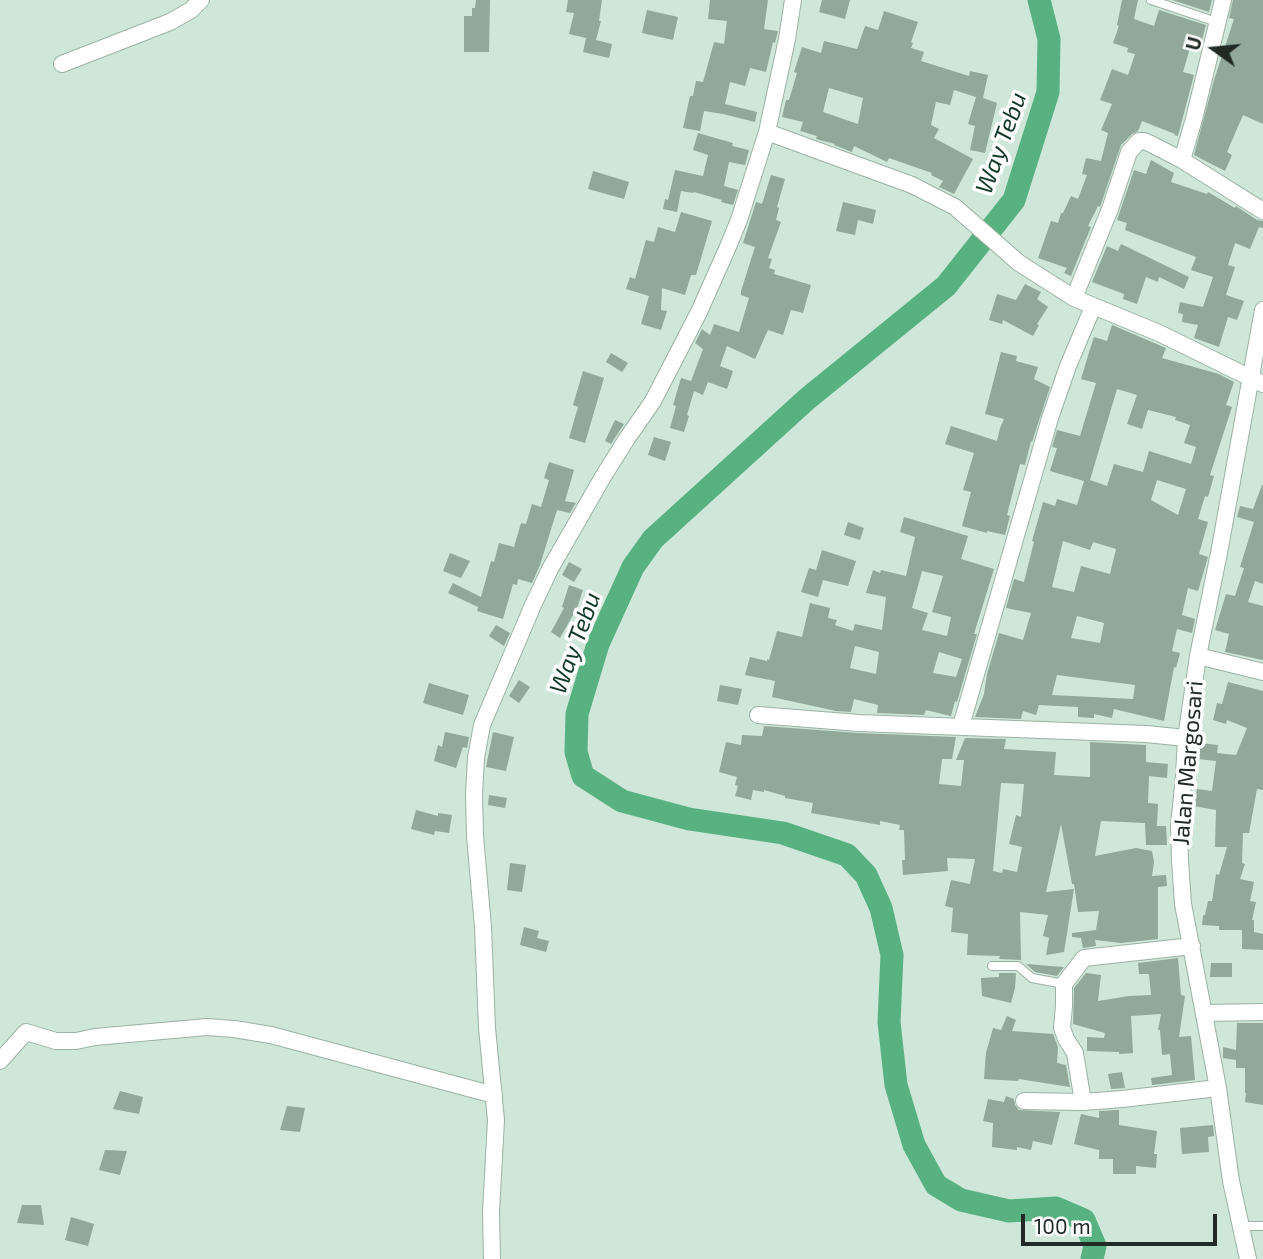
<!DOCTYPE html>
<style>
body{margin:0}
#map{position:relative;width:1263px;height:1259px;overflow:hidden;background:#cee7d8;font-family:"Exo 2",sans-serif}
canvas{display:block}
.north{position:absolute;left:1179px;top:14px;width:70px;height:70px;-webkit-text-stroke:5px #fff;paint-order:stroke;rotate:285deg;font-size:19px;font-weight:700;line-height:28px;text-align:center;color:#212a24}
.north::after{content:'';display:block;margin:auto;width:24px;height:32px;background:#212a24;clip-path:polygon(50% 0,100% 100%,50% 72%,0 100%)}
.scale{position:absolute;left:1021px;top:1214px;width:196px;height:32px;box-sizing:border-box;border:4px solid #212a24;border-top:0;padding-left:9px;font-size:21px;line-height:24px;white-space:nowrap;color:#212a24;-webkit-text-stroke:5px #fff;paint-order:stroke}
</style>
<div id="map">
<canvas width="1263" height="1259"></canvas>
<div class="north">U</div>
<div class="scale">100 m</div>
</div>
<script>
const c = document.querySelector('canvas').getContext('2d');
c.lineJoin = 'round';
const poly = rows => new Path2D(rows.map(r => 'M' + r).join(''));
function trace(path, color, width, dash) { c.strokeStyle = color; c.lineWidth = width; c.lineCap = dash ? 'butt' : 'round'; c.setLineDash(dash || []); c.stroke(path); }
function fill(path, color) { c.fillStyle = color; c.fill(path, 'evenodd'); }
function drawText(font, color, halo, rows, align = 'center') {
  c.font = font + ' "Exo 2",sans-serif'; c.lineWidth = 7; c.setLineDash([]); c.textBaseline = 'middle'; c.strokeStyle = halo; c.fillStyle = color; for (const [text, x, y, turn = 0] of rows) {
    c.save(); c.translate(x, y); c.rotate((+turn || 0) * Math.PI / 180); c.textAlign = isNaN(turn) ? turn : align; if (halo) c.strokeText(text, 0, 0); c.fillText(text, 0, 0); c.restore();
  }
}
trace(poly([
 [1039,0,1049,39,1048,92,1014,200,946,286,807,399,653,539,633,567,598,644,577,714,576,752,583,776,622,801,689,819,783,833,847,855,866,875,881,908,892,955,889,1022,896,1085,914,1145,936,1185,961,1200,1009,1211,1056,1208,1084,1220,1095,1246,1092,1259]
]), '#57b181', 23);
fill(poly([
 [476,0,490,0,489,52,464,52,464,16,472,16,472,8,475,8],
 [568,0,602,0,599,21,601,21,596,40,612,44,609,58,583,52,586,38,569,34,574,13,566,12],
 [710,0,768,0,764,29,778,31,775,43,773,42,766,72,750,68,745,86,730,82,725,104,757,112,755,122,723,114,704,111,700,131,683,128,690,96,693,96,696,81,703,82,714,42,724,44,727,21,708,19],
 [822,0,850,0,845,19,819,12],
 [1122,0,1138,0,1134,19,1154,26,1159,10,1206,25,1202,40,1193,38,1183,72,1194,75,1178,136,1174,135,1175,134,1142,121,1138,131,1132,134,1121,145,1100,207,1098,206,1088,226,1091,227,1071,276,1064,273,1067,268,1038,258,1051,221,1058,223,1061,213,1063,213,1071,196,1078,199,1087,175,1082,174,1086,158,1101,161,1108,133,1101,130,1112,104,1100,100,1112,69,1128,75,1135,54,1127,52,1128,48,1113,43,1119,26,1117,25],
 [1172,0,1212,0,1209,12],
 [1233,0,1263,0,1263,124,1243,115,1227,152,1232,155,1225,171,1194,155,1214,80,1234,19,1229,18],
 [647,10,678,17,673,40,642,33],
 [884,11,918,22,911,42,913,43,911,48,924,52,921,61,969,76,970,71,988,75,983,98,997,103,985,153,970,150,975,126,968,124,976,97,954,90,950,105,936,102,931,125,939,129,934,138,973,159,954,194,939,187,943,181,931,175,932,173,889,158,887,162,854,146,852,152,834,145,835,144,816,139,817,136,800,131,803,122,782,117,786,100,789,100,797,73,794,72,802,47,821,53,824,41,857,49,865,26,878,30],
 [829,88,863,98,858,124,823,112],
 [698,133,733,143,732,146,749,150,745,165,729,162,724,186,738,190,733,205,721,202,722,200,694,192,693,193,681,191,677,212,663,209,665,199,668,200,675,170,703,176,708,155,693,150],
 [1151,160,1174,173,1171,182,1207,194,1208,192,1235,208,1236,206,1257,220,1263,221,1263,228,1259,227,1250,249,1235,243,1228,265,1235,267,1226,295,1244,301,1237,320,1228,317,1219,347,1194,338,1198,325,1182,322,1183,314,1178,313,1180,302,1203,307,1213,277,1191,270,1196,257,1125,230,1127,223,1117,220,1134,170,1146,174],
 [593,171,629,182,624,199,588,189],
 [771,175,785,179,777,207,779,208,776,220,781,222,768,258,772,259,769,268,775,270,774,274,811,285,803,313,791,310,783,335,768,330,755,359,727,346,720,366,733,371,727,389,708,382,703,395,694,391,687,415,689,416,684,432,670,428,676,406,673,405,681,378,691,381,703,349,695,343,702,329,710,335,714,324,739,332,749,298,741,295,741,291,755,247,743,243,756,202,762,204],
 [843,202,876,210,873,224,858,220,855,235,836,231],
 [681,212,712,221,696,275,691,275,685,295,662,288,661,310,667,311,661,330,641,324,649,296,626,289,630,277,635,279,646,240,654,242,658,227,675,232],
 [1121,244,1189,277,1184,289,1159,277,1158,282,1146,277,1137,304,1123,299,1124,294,1092,282,1107,246,1118,251],
 [1025,284,1041,292,1037,299,1048,307,1037,324,1039,325,1033,336,1003,320,1002,324,989,320,997,294,1016,300],
 [1112,325,1166,348,1162,358,1219,374,1234,382,1226,405,1232,407,1210,475,1214,476,1208,497,1205,496,1198,519,1208,522,1199,554,1208,557,1198,591,1188,588,1182,615,1195,619,1192,633,1177,629,1172,651,1180,653,1176,668,1174,667,1164,721,1114,709,1112,718,1094,714,1094,718,1078,717,1078,707,1039,705,1036,715,1023,711,1021,719,975,717,984,694,987,674,999,633,1023,640,1031,613,1006,608,1014,579,1024,582,1034,542,1032,541,1043,502,1055,506,1057,499,1077,505,1084,481,1050,471,1057,448,1052,447,1057,430,1080,436,1096,383,1081,379,1090,349,1094,337,1107,341],
 [1117,389,1137,395,1127,424,1142,429,1148,410,1176,417,1175,420,1190,425,1184,443,1196,447,1191,464,1149,451,1143,472,1114,464,1107,486,1090,480],
 [1157,480,1186,489,1178,515,1151,500],
 [1063,541,1090,550,1093,542,1116,549,1110,574,1081,566,1074,592,1052,587],
 [1077,616,1104,623,1100,643,1071,638],
 [1057,675,1135,685,1133,699,1052,695],
 [1001,352,1017,356,1016,361,1038,367,1034,379,1050,387,1032,442,1031,441,1025,465,1020,464,1007,515,1010,516,1005,535,987,531,987,533,962,526,971,492,963,490,974,453,945,444,951,426,997,441,1000,428,1004,419,985,414],
 [611,353,628,363,622,372,606,362],
 [583,371,604,378,585,443,569,438,578,407,573,405],
 [615,420,624,424,611,444,605,441],
 [654,437,671,442,665,461,648,455],
 [549,462,574,470,565,501,576,503,570,513,557,510,540,565,532,583,518,579,517,585,513,584,503,619,477,611,478,607,448,593,453,583,481,597,491,561,494,562,499,543,514,547,521,523,526,524,532,504,541,507,549,480,544,478],
 [1262,485,1263,485,1263,584,1255,581,1248,602,1263,606,1263,660,1225,652,1229,634,1215,630,1226,594,1235,596,1244,568,1240,567,1254,522,1237,517,1240,506,1253,509],
 [904,517,968,536,961,559,994,569,974,634,977,634,957,702,955,701,951,716,926,710,924,715,877,713,878,705,854,699,851,712,836,711,772,697,775,681,745,675,750,657,767,661,767,659,769,660,777,631,802,637,810,603,830,608,828,618,837,620,835,625,853,631,855,624,882,630,886,597,866,593,873,570,880,573,881,570,906,576,915,537,900,532],
 [922,571,943,576,932,612,951,617,947,636,922,630,928,613,912,608],
 [855,646,879,652,876,674,850,668],
 [939,652,962,659,956,677,933,673],
 [848,522,864,528,860,540,844,535],
 [822,550,856,561,848,586,823,580,818,597,801,592,809,568,816,570],
 [450,553,470,561,461,578,443,571],
 [569,562,582,569,574,582,562,575],
 [569,585,583,590,577,608,560,638,551,632,564,608,562,607],
 [496,625,510,633,504,646,489,636],
 [519,680,530,687,519,703,509,696],
 [1228,682,1263,691,1263,790,1257,789,1249,833,1243,833,1242,863,1245,864,1240,879,1254,882,1250,901,1256,902,1252,920,1254,920,1254,932,1263,934,1263,950,1242,949,1242,930,1219,930,1219,926,1202,925,1203,915,1205,915,1208,901,1212,901,1216,874,1219,875,1227,847,1215,847,1216,810,1194,806,1197,789,1212,791,1217,753,1236,755,1247,728,1227,720,1226,724,1213,720,1217,703,1222,704],
 [429,683,469,695,463,715,423,703],
 [720,685,742,689,738,705,717,701],
 [764,726,858,733,956,737,952,759,942,759,939,784,961,786,964,760,956,760,965,738,1006,739,1004,749,1056,752,1054,775,1090,777,1090,742,1146,745,1146,762,1168,764,1167,778,1149,776,1148,803,1158,804,1157,826,1166,826,1167,845,1146,845,1145,823,1101,821,1095,856,1136,848,1152,851,1154,862,1152,876,1166,875,1167,886,1158,887,1158,939,1121,943,1095,940,1096,946,1083,948,1081,938,1072,937,1072,933,1096,930,1099,911,1078,912,1074,884,1072,884,1061,824,1046,892,1074,889,1064,952,1046,955,1049,938,1043,936,1048,915,1020,912,1021,960,999,959,1000,956,967,955,968,934,951,932,953,908,945,906,951,880,970,884,975,859,947,858,948,871,903,875,902,860,905,860,904,830,899,830,900,825,880,821,880,825,811,813,813,803,785,798,785,796,764,790,764,792,753,790,751,800,735,796,738,786,735,785,737,777,719,772,726,742,741,745,742,735,762,736],
 [1001,783,1024,784,1021,817,1016,815,1009,844,1022,847,1017,872,1003,869,1002,873,993,871],
 [445,732,469,737,467,748,463,747,456,768,434,761,438,745,442,747],
 [493,732,514,737,506,771,486,767],
 [1199,743,1218,745,1216,761,1198,759],
 [489,795,507,798,505,808,488,805],
 [416,810,438,816,438,813,452,815,449,833,435,831,434,835,411,829],
 [510,863,526,865,522,892,507,890],
 [524,927,539,931,537,938,549,941,546,952,520,945],
 [1178,958,1181,995,1185,996,1179,1037,1191,1036,1195,1080,1152,1085,1151,1078,1172,1075,1170,1054,1162,1055,1160,1030,1158,1030,1161,1014,1131,1016,1133,1053,1119,1054,1119,1052,1087,1051,1087,1037,1104,1038,1105,1033,1073,1024,1074,988,1086,973,1101,975,1098,1001,1129,996,1151,995,1149,974,1139,974,1138,963],
 [1211,963,1232,963,1232,977,1210,977],
 [1026,964,1063,967,1064,967,1057,976,1035,972],
 [999,973,1016,973,1015,988,1011,1003,982,996,981,978,999,977],
 [1007,1016,1016,1020,1012,1031,1053,1034,1058,1047,1057,1063,1066,1065,1070,1087,1019,1079,1018,1081,984,1079,986,1053,993,1028,1001,1030],
 [1237,1023,1263,1023,1263,1105,1245,1102,1246,1093,1245,1093,1245,1068,1236,1068,1236,1060,1223,1058,1223,1047,1236,1050],
 [1122,1072,1125,1088,1111,1089,1108,1074],
 [120,1091,143,1097,139,1114,113,1109],
 [1006,1096,1014,1099,1015,1105,1019,1110,1060,1112,1052,1145,1033,1141,1031,1150,1017,1147,1017,1150,992,1147,993,1123,983,1121,988,1099,1004,1102],
 [287,1106,305,1108,300,1132,280,1130],
 [1119,1110,1119,1125,1157,1131,1154,1154,1157,1154,1156,1168,1136,1166,1136,1174,1113,1174,1113,1159,1099,1159,1099,1150,1074,1144,1081,1114,1099,1118,1099,1111],
 [1213,1125,1214,1136,1208,1137,1209,1152,1182,1154,1180,1128],
 [105,1150,127,1151,120,1175,99,1170],
 [22,1205,41,1205,44,1225,17,1223],
 [71,1217,94,1224,88,1246,65,1240]
]), '#91a89a');
const lane = poly([
 [1151,0,1217,22],
 [992,966,1018,966,1032,978,1064,984],
 [1241,1226,1263,1226]
]);
const street = poly([
 [62,64,170,22,191,10,201,0],
 [767,132,912,185,955,207,1019,263,1074,298,1159,333,1263,384],
 [1182,160,1194,119,1223,0],
 [1074,298,1110,209,1129,152,1139,141,1144,141,1151,144,1182,160,1263,211],
 [1198,656,1263,672],
 [758,715,859,723,1146,734,1186,738],
 [961,726,1050,418,1068,366,1093,307],
 [1192,946,1084,958,1064,984,1064,1006,1062,1028,1066,1039,1075,1053,1083,1102,1122,1099,1218,1088],
 [1204,1013,1263,1012],
 [0,1061,26,1032,56,1041,76,1041,95,1037,207,1027,234,1029,271,1035,494,1095],
 [1024,1101,1083,1102],
 [492,1259,491,1212,496,1120,487,1028,483,927,475,836,474,794,476,758,482,725,533,605,550,569,604,475,628,437,653,401,699,312,727,249,739,220,767,132,787,39,793,0],
 [1248,1259,1231,1181,1218,1088,1183,904,1180,861,1179,826,1184,776,1186,738,1198,656,1219,553,1263,310]
]);
trace(lane, '#9ab2a3', 10);
trace(street, '#9ab2a3', 18);
trace(lane, '#fff', 8);
trace(street, '#fff', 16);
drawText('23px', '#212a24', '#fff', [
 ["Jalan Margosari",1188,763,-85]
]);
drawText('italic 24px', '#123925', '#fff', [
 ["Way Tebu",1001,143,-70],
 ["Way Tebu",575,643,-70]
]);
</script>
